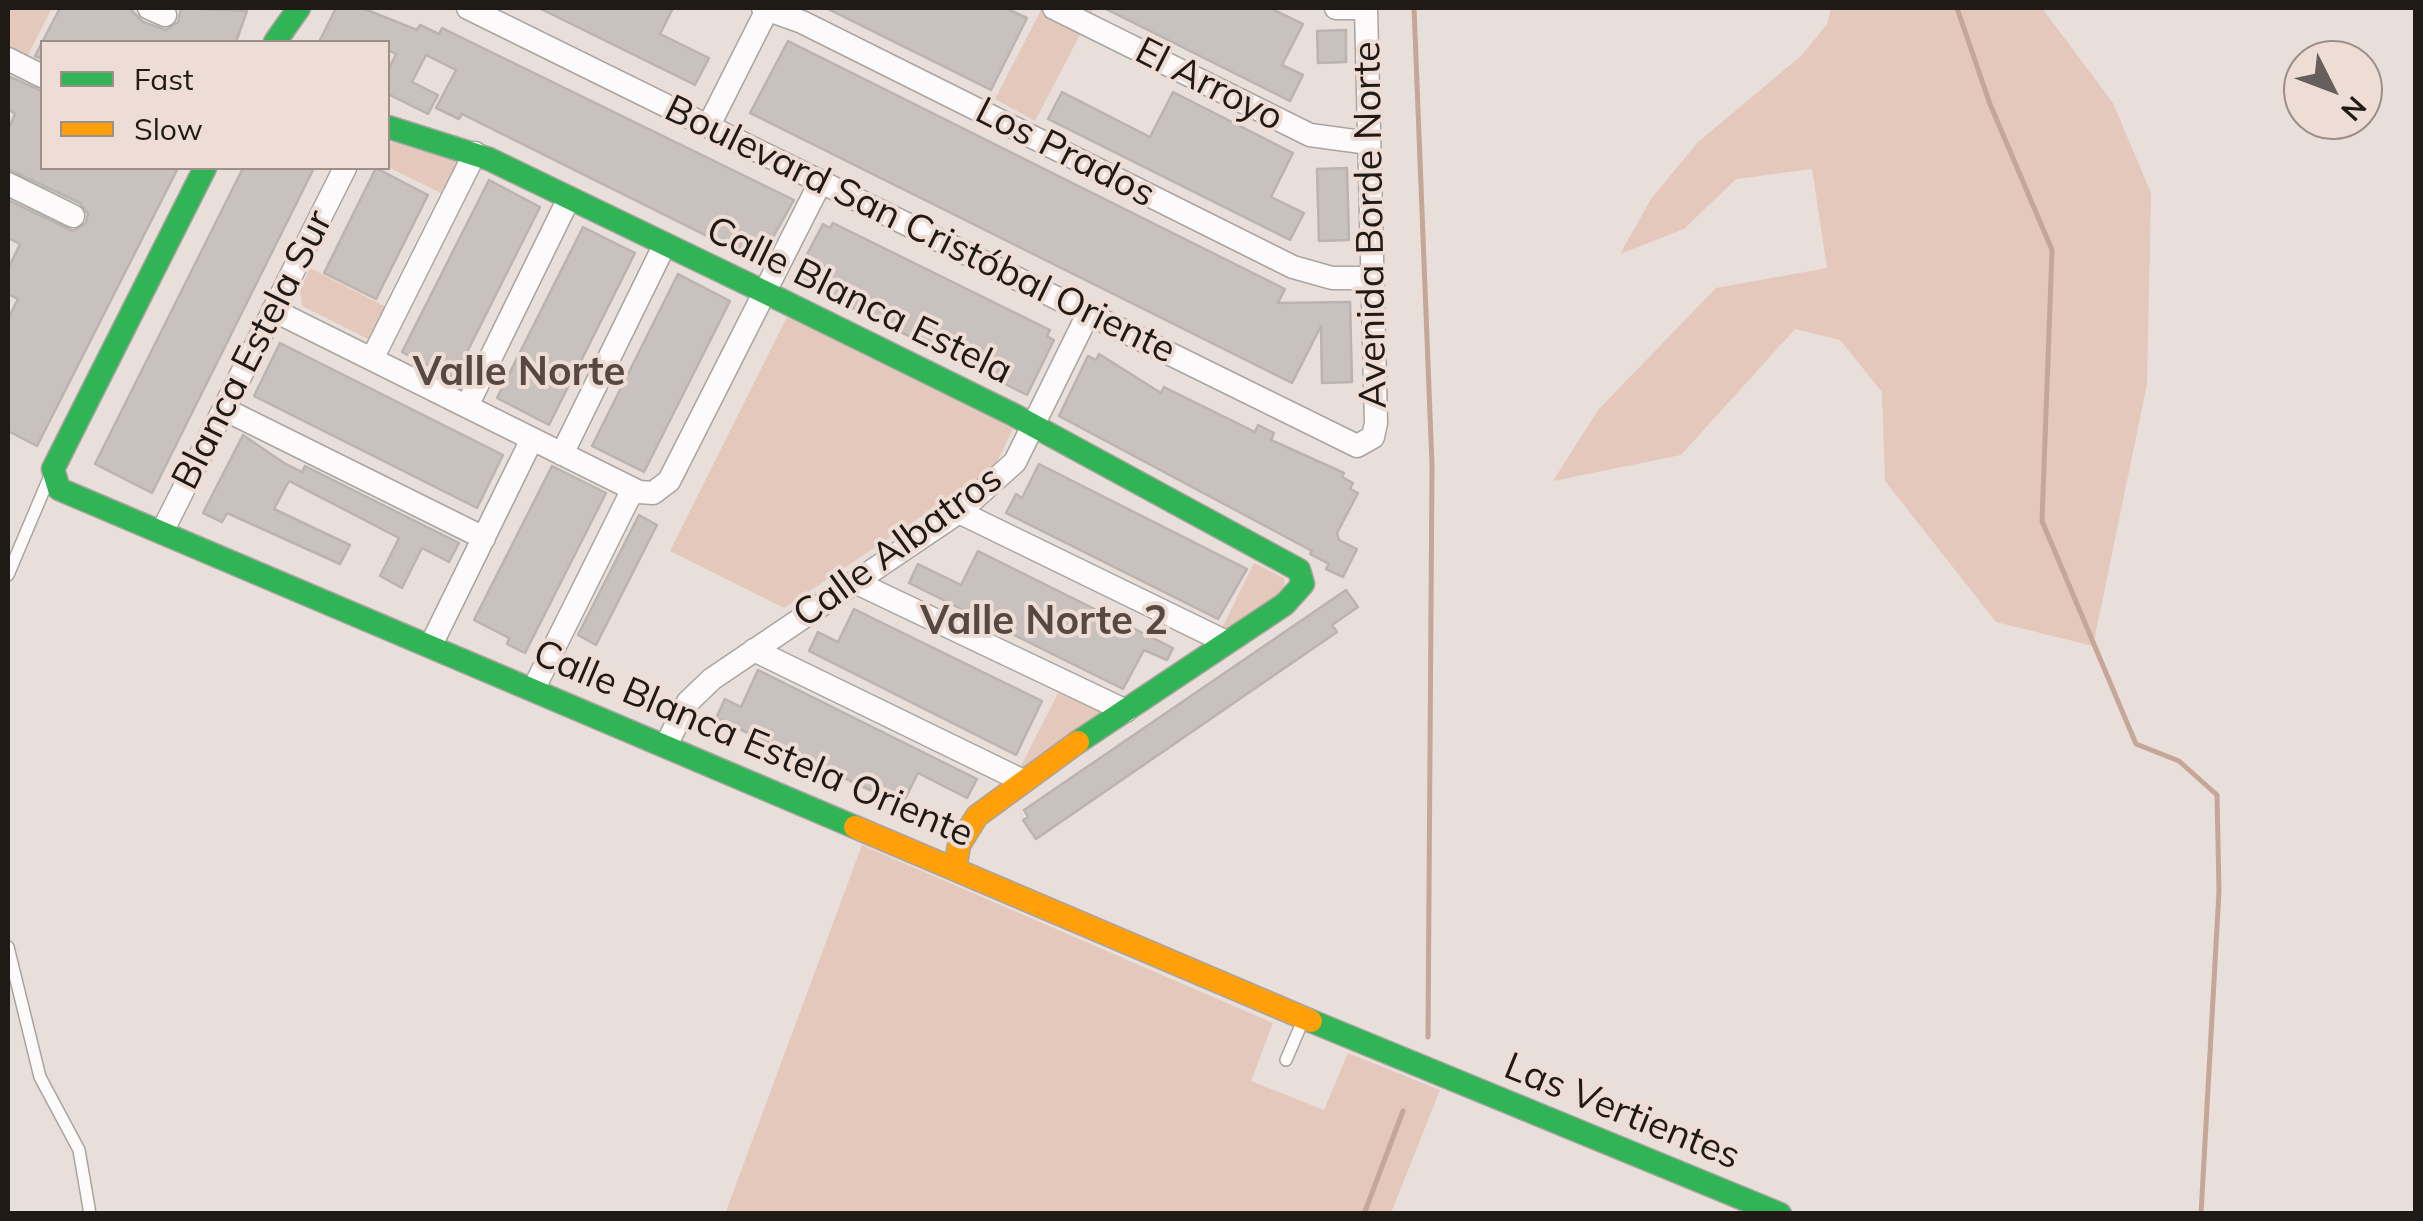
<!DOCTYPE html>
<meta charset="utf-8">
<style>
body{margin:0}
#map{position:relative;width:2423px;height:1221px;overflow:hidden;background:#e8dfdb;font-family:Mulish,sans-serif}
canvas{display:block}
.frame{position:absolute;inset:0;border:10px solid #201a17;pointer-events:none}
.legend{position:absolute;left:40px;top:40px;width:350px;height:130px;box-sizing:border-box;background:#eeddd5;border:2px solid #9c8f89;margin:0;padding:12px 18px;list-style:none;font-size:30px;color:#201a17}
.legend li{display:flex;align-items:center;gap:20px;height:50px}
.legend b{width:50px;border:2px solid #9c8f89}
.north{position:absolute;left:2283px;top:40px;width:100px;height:100px;box-sizing:border-box;background:#eeddd5;border:2px solid #9c8f89;border-radius:50%;rotate:132deg;font-size:28px;font-weight:700;line-height:40px;text-align:center;color:#201a17}
.north::after{content:'';display:block;margin:auto;width:35px;height:45px;background:#665f5c;clip-path:polygon(50% 0,100% 100%,50% 72%,0 100%)}
</style>
<div id="map">
<canvas width="2423" height="1221"></canvas>
<div class="frame"></div>
<ul class="legend">
<li><b style="height:12px;background:#30b455"></b>Fast</li>
<li><b style="height:12px;background:#ff9f0a"></b>Slow</li>
</ul>
<div class="north">N</div>
</div>
<script>
const c = document.querySelector('canvas').getContext('2d');
c.lineJoin = 'round';
function fill(path, color) { c.fillStyle = color; c.fill(path, 'evenodd'); }
const poly = rows => new Path2D(rows.map(r => 'M' + r).join(''));
function trace(path, color, width, dash) { c.strokeStyle = color; c.lineWidth = width; c.lineCap = dash ? 'butt' : 'round'; c.setLineDash(dash || []); c.stroke(path); }
function drawText(font, color, halo, rows, align = 'center') {
  c.font = font + ' Mulish,sans-serif'; c.lineWidth = 8; c.setLineDash([]); c.textBaseline = 'middle'; c.strokeStyle = halo; c.fillStyle = color; for (const [text, x, y, turn = 0] of rows) {
    c.save(); c.translate(x, y); c.rotate((+turn || 0) * Math.PI / 180); c.textAlign = isNaN(turn) ? turn : align; if (halo) c.strokeText(text, 0, 0); c.fillText(text, 0, 0); c.restore();
  }
}
fill(poly([
 [9,8,52,8,27,57,8,48],
 [1042,8,1094,8,1035,121,995,99],
 [1831,8,2042,8,2113,103,2151,193,2147,384,2093,646,1996,622,1885,481,1882,392,1840,340,1795,329,1681,455,1553,481,1598,410,1716,288,1827,268,1812,169,1736,179,1684,229,1620,254,1651,199,1697,143,1802,55,1827,24],
 [388,141,460,162,447,196,388,167],
 [310,268,390,309,370,340,302,306,300,289],
 [787,317,1013,429,994,468,784,608,670,551],
 [1254,563,1284,578,1285,590,1219,634],
 [1058,693,1103,713,1019,770],
 [862,845,1273,1023,1251,1081,1324,1110,1348,1053,1440,1090,1391,1213,725,1214]
]), '#e4c8bb');
trace(poly([
 [1414,8,1432,465,1428,1037],
 [1957,8,1990,104,2052,250,2042,521,2136,744,2179,761,2217,795,2219,891,2201,1214],
 [1364,1214,1403,1111]
]), '#c6a696', 5);
const building = poly([
 [60,8,129,8,143,22,166,30,178,22,181,8,247,11,236,42,42,42,42,59,35,56,60,8],
 [336,8,362,8,417,30,420,25,439,34,442,28,794,200,759,262,462,114,459,119,436,108,456,70,426,55,412,82,438,95,428,114,388,94,388,71,396,54,388,50,388,42,319,42,336,8],
 [539,8,673,8,660,34,709,58,695,85,539,8],
 [826,8,1005,8,1027,18,991,90,826,8],
 [1104,8,1270,8,1303,24,1282,65,1303,75,1290,101,1104,8],
 [1346,30,1346,62,1318,63,1317,31,1346,30],
 [788,41,1285,289,1278,303,1350,302,1352,382,1322,383,1321,326,1292,383,750,113,788,41],
 [8,76,42,91,42,168,178,168,37,446,8,431,8,319,18,299,8,294,8,269,20,244,8,238,8,200,73,231,86,223,88,214,80,203,8,169,8,130,15,114,8,109,8,76],
 [1062,92,1150,137,1173,92,1293,153,1271,197,1304,213,1290,240,1048,119,1062,92],
 [243,168,314,168,152,493,95,464,243,168],
 [376,168,428,195,376,299,324,273,376,168],
 [1347,168,1349,240,1319,241,1317,169,1347,168],
 [489,180,540,207,454,378,402,352,489,180],
 [833,223,1050,330,1047,336,1054,340,1027,395,794,279,823,224,830,228,833,223],
 [583,227,635,253,549,425,497,398,583,227],
 [678,274,730,301,644,472,592,446,678,274],
 [280,343,503,455,477,508,254,396,280,343],
 [1099,354,1161,393,1164,387,1255,432,1258,425,1274,433,1271,440,1344,473,1342,477,1353,483,1350,489,1358,493,1337,533,1339,540,1357,549,1343,577,1326,569,1329,564,1310,554,1312,551,1059,416,1088,356,1096,360,1099,354],
 [243,435,284,463,302,472,305,466,459,543,449,562,422,548,402,588,380,576,399,538,289,481,274,509,350,545,340,564,227,513,222,522,203,513,243,435],
 [1039,464,1247,569,1218,619,1006,513,1016,494,1022,498,1039,464],
 [552,466,606,493,525,653,507,644,509,638,474,620,552,466],
 [639,515,657,525,596,645,578,635,639,515],
 [978,551,1173,648,1167,660,1144,650,1123,689,909,583,918,564,961,585,978,551],
 [1346,590,1358,607,1332,625,1337,632,1036,839,1023,820,1028,817,1024,810,1346,590],
 [854,609,1042,701,1016,755,809,651,818,632,838,642,854,609],
 [758,670,977,779,967,798,918,773,902,805,716,718,725,699,741,707,758,670]
]);
fill(building, '#c8c1bd');
trace(building, '#bab3b0', 2.5);
const lane = poly([
 [8,575,49,478],
 [8,947,40,1077,79,1150,90,1214],
 [1286,1060,1304,1018]
]);
const street = poly([
 [149,8,165,15],
 [468,8,1357,446,1373,437,1376,423,1366,8],
 [763,8,802,22,1293,267,1332,278,1372,278],
 [1054,8,1310,135,1369,143],
 [1336,8,1361,8],
 [8,59,42,76],
 [709,125,768,8],
 [8,184,73,216],
 [273,310,639,492,653,493,669,481,821,181],
 [372,359,475,153],
 [467,406,569,198],
 [224,409,484,538],
 [562,454,664,246],
 [959,512,1226,642],
 [162,532,345,168],
 [855,582,1126,711],
 [431,645,532,439],
 [754,650,1021,780],
 [534,688,633,489],
 [666,745,688,702,712,679,959,512,1015,462,1088,314]
]);
const fast = poly([
 [275,42,299,8],
 [388,127,489,159,783,301,1014,415,1299,570,1303,584,1285,604,1078,742],
 [205,168,53,469,59,489,855,827],
 [1311,1021,1780,1214]
]);
const slow = poly([
 [855,827,1311,1021],
 [955,869,959,845,977,816,1078,742]
]);
trace(lane, '#aaa4a1', 14);
trace(street, '#aaa4a1', 25);
trace(fast, '#aaa4a1', 25);
trace(slow, '#aaa4a1', 25);
trace(lane, '#fcfafa', 11);
trace(street, '#fcfafa', 22);
trace(fast, '#30b455', 22);
trace(slow, '#ff9f0a', 22);
drawText('38px', '#201a17', '#eeddd5', [
 ["El Arroyo",1209,85,27],
 ["Los Prados",1065,153,27],
 ["Avenida Borde Norte",1371,225,-91],
 ["Boulevard San Cristóbal Oriente",920,230,26],
 ["Calle Blanca Estela",859,301,26],
 ["Blanca Estela Sur",253,350,-63],
 ["Calle Albatros",898,547,-36],
 ["Calle Blanca Estela Oriente",753,744,23],
 ["Las Vertientes",1622,1112,22]
]);
drawText('bold 40px', '#564943', '#eeddd5', [
 ["Valle Norte",519,373],
 ["Valle Norte 2",1044,622]
]);
</script>
